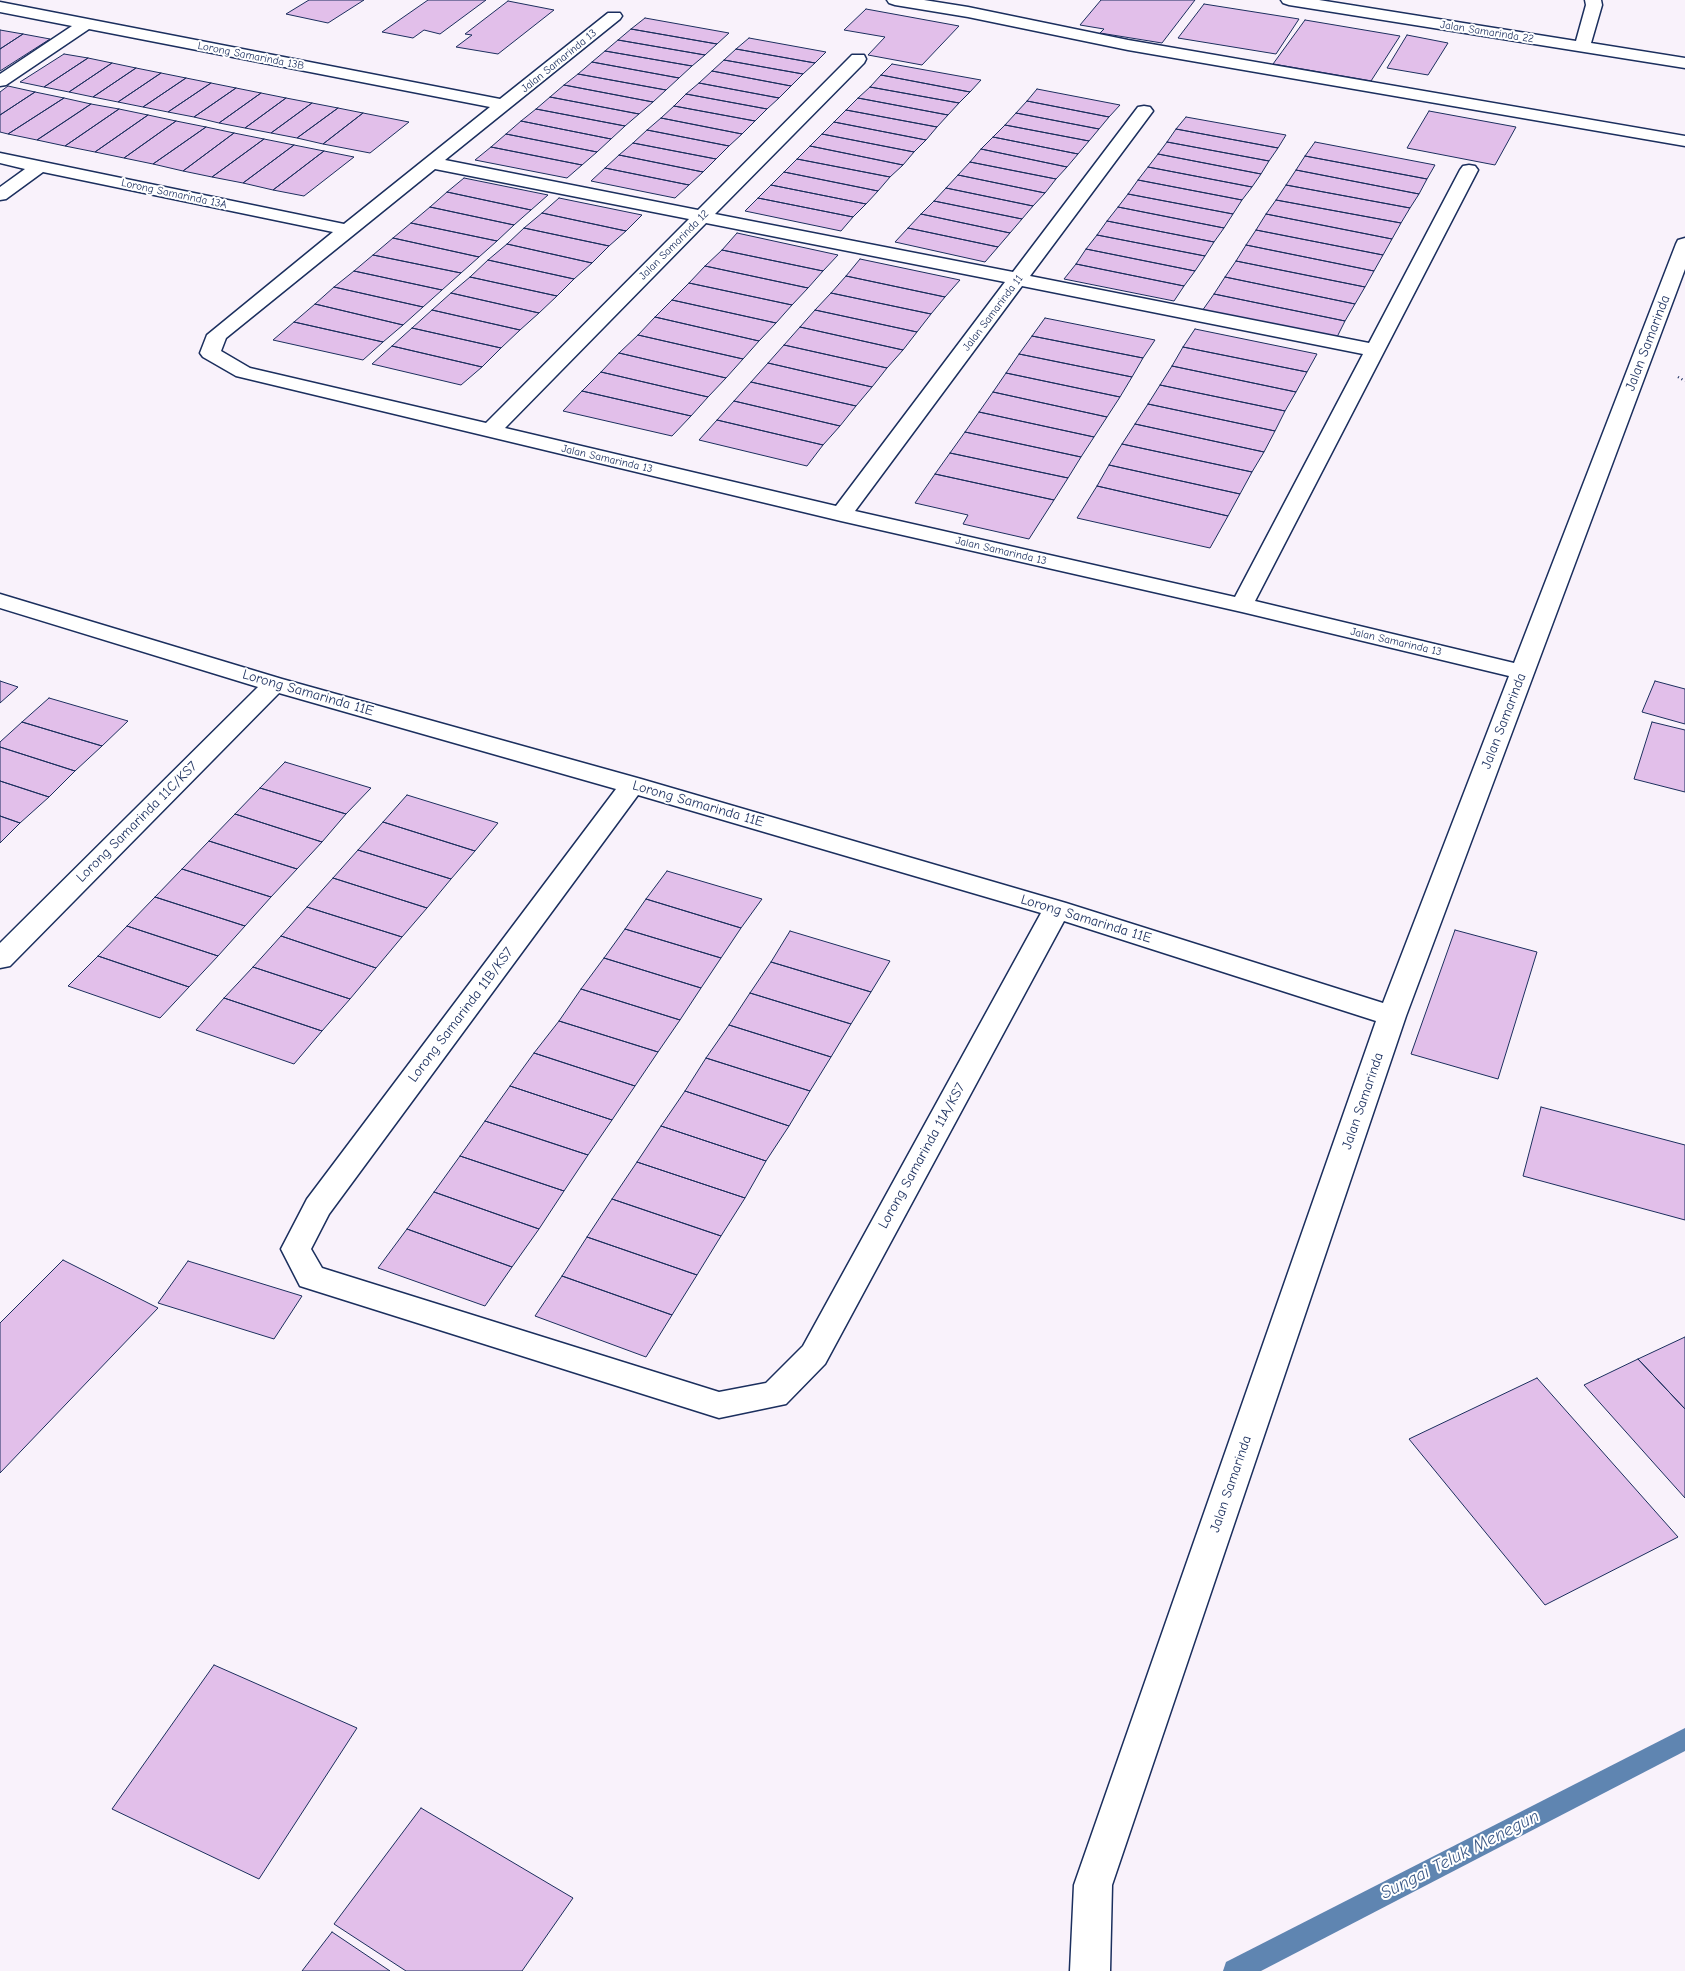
<!DOCTYPE html>
<style>
body{margin:0}
canvas{display:block;background:#f9f2fb}
</style>
<canvas width="1685" height="1971"></canvas>
<script>
const c = document.querySelector('canvas').getContext('2d');
c.lineJoin = 'round';
const poly = rows => new Path2D(rows.map(r => 'M' + r).join(''));
function fill(path, color) { c.fillStyle = color; c.fill(path, 'evenodd'); }
function trace(path, color, width, dash) { c.strokeStyle = color; c.lineWidth = width; c.lineCap = dash ? 'butt' : 'round'; c.setLineDash(dash || []); c.stroke(path); }
function drawText(font, color, halo, rows, align = 'center') {
  c.font = font + ' "Comic Neue",sans-serif'; c.lineWidth = 4; c.setLineDash([]); c.textBaseline = 'middle'; c.strokeStyle = halo; c.fillStyle = color; for (const [text, x, y, turn = 0] of rows) {
    c.save(); c.translate(x, y); c.rotate((+turn || 0) * Math.PI / 180); c.textAlign = isNaN(turn) ? turn : align; if (halo) c.strokeText(text, 0, 0); c.fillText(text, 0, 0); c.restore();
  }
}
fill(poly([
 [1685,1728,1685,1751,1261,1971,1223,1971,1226,1962,1685,1728]
]), '#5f85b1');
const building = poly([
 [309,0,364,0,328,23,286,14,309,0],
 [428,0,486,0,440,34,424,30,413,38,382,32,428,0],
 [1101,0,1195,0,1162,43,1100,33,1104,29,1080,25,1101,0],
 [508,1,554,10,498,54,456,47,472,35,465,34,508,1],
 [1204,4,1299,19,1276,54,1178,38,1204,4],
 [866,9,959,26,922,65,868,55,885,37,844,30,866,9],
 [645,18,729,33,717,44,631,29,645,18],
 [1305,20,1400,36,1371,81,1273,64,1305,20],
 [631,29,717,44,705,55,618,40,631,29],
 [0,30,23,34,0,49,0,30],
 [23,34,50,39,0,71,0,49,23,34],
 [1407,35,1448,43,1428,75,1387,68,1407,35],
 [749,38,826,52,815,63,736,49,749,38],
 [618,40,705,55,692,66,605,51,618,40],
 [736,49,815,63,803,74,724,60,736,49],
 [605,51,692,66,679,78,592,62,605,51],
 [64,54,88,58,44,87,20,82,64,54],
 [88,58,112,63,69,92,44,87,88,58],
 [724,60,803,74,791,86,712,71,724,60],
 [592,62,679,78,666,90,578,74,592,62],
 [112,63,136,68,93,97,69,92,112,63],
 [892,64,981,80,970,92,881,75,892,64],
 [136,68,161,73,118,102,93,97,136,68],
 [712,71,791,86,779,98,699,83,712,71],
 [161,73,186,78,143,107,118,102,161,73],
 [578,74,666,90,653,102,564,85,578,74],
 [881,75,970,92,959,103,870,87,881,75],
 [186,78,211,83,168,112,143,107,186,78],
 [211,83,236,88,194,117,168,112,211,83],
 [699,83,779,98,767,109,686,94,699,83],
 [564,85,653,102,639,114,550,97,564,85],
 [8,86,35,92,0,115,0,92,8,86],
 [870,87,959,103,948,115,858,98,870,87],
 [236,88,261,93,219,123,194,117,236,88],
 [1037,89,1120,105,1109,117,1027,101,1037,89],
 [35,92,64,98,8,134,0,132,0,115,35,92],
 [261,93,286,98,245,128,219,123,261,93],
 [686,94,767,109,755,121,674,106,686,94],
 [550,97,639,114,625,126,536,109,550,97],
 [64,98,91,104,37,140,8,134,64,98],
 [286,98,312,103,271,133,245,128,286,98],
 [858,98,948,115,937,127,846,110,858,98],
 [1027,101,1109,117,1099,129,1016,113,1027,101],
 [312,103,338,108,297,138,271,133,312,103],
 [91,104,119,109,65,146,37,140,91,104],
 [674,106,755,121,742,134,661,118,674,106],
 [338,108,363,113,323,144,297,138,338,108],
 [119,109,148,115,95,152,65,146,119,109],
 [536,109,625,126,611,139,521,121,536,109],
 [846,110,937,127,926,140,834,122,846,110],
 [1429,111,1516,127,1495,165,1407,148,1429,111],
 [363,113,409,122,370,153,323,144,363,113],
 [1016,113,1099,129,1089,141,1005,125,1016,113],
 [148,115,176,121,124,158,95,152,148,115],
 [1186,117,1286,135,1278,148,1176,129,1186,117],
 [661,118,742,134,729,146,647,130,661,118],
 [176,121,206,127,153,164,124,158,176,121],
 [521,121,611,139,597,152,506,134,521,121],
 [834,122,926,140,914,152,822,134,834,122],
 [1005,125,1089,141,1078,154,993,137,1005,125],
 [206,127,234,133,183,171,153,164,206,127],
 [1176,129,1278,148,1269,161,1167,142,1176,129],
 [647,130,729,146,716,159,633,143,647,130],
 [234,133,264,139,212,177,183,171,234,133],
 [506,134,597,152,582,165,491,147,506,134],
 [822,134,914,152,903,165,810,146,822,134],
 [993,137,1078,154,1067,167,981,149,993,137],
 [264,139,294,145,243,183,212,177,264,139],
 [1167,142,1269,161,1261,174,1158,154,1167,142],
 [1315,142,1435,165,1427,179,1305,156,1315,142],
 [633,143,716,159,703,172,619,155,633,143],
 [294,145,324,151,273,190,243,183,294,145],
 [810,146,903,165,890,177,797,159,810,146],
 [491,147,582,165,567,178,475,160,491,147],
 [981,149,1067,167,1056,179,970,162,981,149],
 [324,151,354,157,304,196,273,190,324,151],
 [1158,154,1261,174,1252,187,1148,167,1158,154],
 [619,155,703,172,689,185,605,168,619,155],
 [1305,156,1427,179,1419,194,1296,170,1305,156],
 [797,159,890,177,878,191,784,172,797,159],
 [970,162,1056,179,1045,193,958,175,970,162],
 [1148,167,1252,187,1242,200,1138,180,1148,167],
 [605,168,689,185,675,198,591,181,605,168],
 [1296,170,1419,194,1410,208,1286,185,1296,170],
 [784,172,878,191,866,204,771,185,784,172],
 [958,175,1045,193,1033,206,946,188,958,175],
 [464,178,548,195,531,210,447,192,464,178],
 [1138,180,1242,200,1233,214,1128,194,1138,180],
 [771,185,866,204,853,217,758,198,771,185],
 [1286,185,1410,208,1401,223,1276,200,1286,185],
 [946,188,1033,206,1022,219,934,201,946,188],
 [447,192,531,210,514,225,430,207,447,192],
 [1128,194,1233,214,1224,228,1118,207,1128,194],
 [559,198,642,215,626,231,542,213,559,198],
 [758,198,853,217,841,231,745,211,758,198],
 [1276,200,1401,223,1392,239,1266,214,1276,200],
 [934,201,1022,219,1010,233,921,214,934,201],
 [430,207,514,225,497,241,411,223,430,207],
 [1118,207,1224,228,1214,242,1107,221,1118,207],
 [542,213,626,231,609,246,524,228,542,213],
 [921,214,1010,233,998,247,908,228,921,214],
 [1266,214,1392,239,1383,255,1256,230,1266,214],
 [1107,221,1214,242,1205,256,1097,235,1107,221],
 [411,223,497,241,479,257,393,238,411,223],
 [524,228,609,246,592,263,507,244,524,228],
 [908,228,998,247,985,262,895,242,908,228],
 [1256,230,1383,255,1374,271,1246,245,1256,230],
 [737,233,838,255,823,271,722,250,737,233],
 [1097,235,1205,256,1195,271,1086,249,1097,235],
 [393,238,479,257,461,273,373,255,393,238],
 [507,244,592,263,574,279,488,260,507,244],
 [1246,245,1374,271,1365,287,1236,261,1246,245],
 [1086,249,1195,271,1184,286,1076,264,1086,249],
 [722,250,823,271,808,288,705,266,722,250],
 [373,255,461,273,442,290,354,271,373,255],
 [860,259,960,280,945,297,846,276,860,259],
 [488,260,574,279,557,296,470,277,488,260],
 [1236,261,1365,287,1355,304,1225,277,1236,261],
 [1076,264,1184,286,1174,301,1064,279,1076,264],
 [705,266,808,288,792,305,689,283,705,266],
 [354,271,442,290,423,307,334,287,354,271],
 [846,276,945,297,931,314,831,293,846,276],
 [470,277,557,296,539,313,451,293,470,277],
 [1225,277,1355,304,1345,321,1214,294,1225,277],
 [689,283,792,305,776,323,672,300,689,283],
 [334,287,423,307,403,325,315,304,334,287],
 [451,293,539,313,520,330,432,310,451,293],
 [831,293,931,314,917,332,815,310,831,293],
 [1214,294,1345,321,1336,339,1202,311,1214,294],
 [672,300,776,323,759,341,655,317,672,300],
 [315,304,403,325,383,342,294,322,315,304],
 [432,310,520,330,501,348,412,328,432,310],
 [815,310,917,332,903,350,800,327,815,310],
 [655,317,759,341,743,359,638,335,655,317],
 [1045,318,1155,340,1143,358,1032,336,1045,318],
 [294,322,383,342,363,360,273,340,294,322],
 [800,327,903,350,887,368,784,345,800,327],
 [412,328,501,348,482,367,392,346,412,328],
 [1195,329,1317,354,1307,372,1183,347,1195,329],
 [638,335,743,359,726,378,619,353,638,335],
 [1032,336,1143,358,1132,377,1019,354,1032,336],
 [784,345,887,368,872,387,768,363,784,345],
 [392,346,482,367,461,385,372,364,392,346],
 [1183,347,1307,372,1296,392,1172,366,1183,347],
 [619,353,726,378,708,397,601,372,619,353],
 [1019,354,1132,377,1120,397,1006,373,1019,354],
 [768,363,872,387,856,406,751,382,768,363],
 [1172,366,1296,392,1285,411,1160,385,1172,366],
 [601,372,708,397,691,416,582,391,601,372],
 [1006,373,1120,397,1107,417,993,392,1006,373],
 [751,382,856,406,840,426,734,401,751,382],
 [1160,385,1285,411,1275,431,1148,404,1160,385],
 [582,391,691,416,672,436,563,411,582,391],
 [993,392,1107,417,1094,437,979,412,993,392],
 [734,401,840,426,823,445,717,420,734,401],
 [1148,404,1275,431,1264,452,1135,424,1148,404],
 [979,412,1094,437,1081,457,965,432,979,412],
 [717,420,823,445,807,466,699,440,717,420],
 [1135,424,1264,452,1252,472,1122,444,1135,424],
 [965,432,1081,457,1068,478,950,453,965,432],
 [1122,444,1252,472,1240,494,1109,465,1122,444],
 [950,453,1068,478,1054,500,935,474,950,453],
 [1109,465,1240,494,1228,516,1097,486,1109,465],
 [935,474,1054,500,1029,539,963,524,968,515,915,503,935,474],
 [1097,486,1228,516,1210,548,1077,518,1097,486],
 [0,681,18,687,0,703,0,681],
 [1655,681,1685,689,1685,724,1642,712,1655,681],
 [49,698,128,721,102,746,22,722,49,698],
 [22,722,102,746,75,771,0,747,0,742,22,722],
 [1652,722,1685,730,1685,792,1634,779,1652,722],
 [0,747,75,771,49,797,0,781,0,747],
 [285,762,371,788,346,814,260,788,285,762],
 [0,781,49,797,20,823,0,816,0,781],
 [260,788,346,814,322,842,235,814,260,788],
 [407,795,498,823,475,851,383,822,407,795],
 [235,814,322,842,297,869,209,841,235,814],
 [0,816,20,823,0,843,0,816],
 [383,822,475,851,451,879,358,850,383,822],
 [209,841,297,869,271,897,182,869,209,841],
 [358,850,451,879,427,908,333,878,358,850],
 [182,869,271,897,245,926,155,897,182,869],
 [667,871,762,899,741,928,646,899,667,871],
 [333,878,427,908,402,937,307,907,333,878],
 [155,897,245,926,218,956,127,926,155,897],
 [646,899,741,928,721,958,625,929,646,899],
 [307,907,402,937,376,968,281,936,307,907],
 [127,926,218,956,189,987,98,956,127,926],
 [625,929,721,958,701,988,604,958,625,929],
 [1455,930,1537,952,1498,1079,1411,1054,1455,930],
 [790,931,890,961,871,992,771,962,790,931],
 [281,936,376,968,350,999,253,967,281,936],
 [98,956,189,987,160,1018,68,986,98,956],
 [604,958,701,988,680,1020,581,989,604,958],
 [771,962,871,992,851,1024,750,993,771,962],
 [253,967,350,999,322,1031,224,998,253,967],
 [581,989,680,1020,658,1052,559,1021,581,989],
 [750,993,851,1024,831,1057,729,1025,750,993],
 [224,998,322,1031,294,1064,196,1030,224,998],
 [559,1021,658,1052,635,1086,534,1053,559,1021],
 [729,1025,831,1057,810,1091,706,1058,729,1025],
 [534,1053,635,1086,612,1120,510,1086,534,1053],
 [706,1058,810,1091,789,1126,685,1091,706,1058],
 [510,1086,612,1120,588,1155,485,1121,510,1086],
 [685,1091,789,1126,766,1161,661,1126,685,1091],
 [1541,1107,1685,1145,1685,1220,1523,1176,1541,1107],
 [485,1121,588,1155,564,1191,460,1156,485,1121],
 [661,1126,766,1161,745,1198,637,1162,661,1126],
 [460,1156,564,1191,539,1229,434,1192,460,1156],
 [637,1162,745,1198,721,1236,612,1199,637,1162],
 [434,1192,539,1229,512,1267,407,1229,434,1192],
 [612,1199,721,1236,697,1275,587,1237,612,1199],
 [407,1229,512,1267,485,1306,378,1268,407,1229],
 [587,1237,697,1275,672,1315,562,1276,587,1237],
 [63,1260,158,1308,0,1473,0,1323,63,1260],
 [188,1261,302,1296,274,1339,158,1303,188,1261],
 [562,1276,672,1315,646,1357,535,1316,562,1276],
 [1685,1337,1685,1409,1638,1359,1685,1337],
 [1638,1359,1685,1409,1685,1498,1584,1385,1638,1359],
 [1537,1378,1678,1537,1545,1605,1409,1439,1537,1378],
 [214,1665,357,1728,259,1879,112,1809,214,1665],
 [421,1808,573,1898,522,1971,406,1971,334,1924,421,1808],
 [332,1932,390,1971,302,1971,332,1932]
]);
fill(building, '#e2bfea');
trace(building, '#1b2f5e', 1);
const minor = poly([
 [887,0,924,0,968,7,1128,40,1685,136,1685,146,1128,50,968,17,895,5,889,3,887,0],
 [1281,0,1319,0,1576,41,1586,5,1585,0,1601,0,1602,5,1591,43,1685,58,1685,68,1289,5,1283,3,1281,0],
 [0,2,500,99,608,13,620,13,622,16,620,19,445,160,698,210,852,55,864,55,866,59,864,63,715,214,1013,272,1138,107,1144,106,1150,107,1153,111,1150,115,1030,276,1369,343,1460,170,1463,166,1469,165,1475,166,1478,170,1255,601,1514,663,1676,244,1678,240,1685,238,1685,269,1406,1016,1112,1885,1110,1971,1070,1971,1074,1885,1376,1021,1064,921,825,1364,786,1404,719,1418,300,1286,281,1249,307,1199,616,789,279,693,10,966,0,968,0,943,258,687,0,608,0,594,282,679,641,779,1066,903,1383,1003,1509,676,1242,612,841,521,236,376,203,357,200,353,207,335,333,232,43,172,6,199,0,200,0,187,25,169,0,163,0,153,344,224,490,107,89,29,6,85,0,86,0,74,72,26,0,12,0,2],
 [435,169,689,219,486,423,250,368,221,351,226,338,435,169],
 [706,223,1005,282,836,506,505,428,706,223],
 [1022,286,1363,354,1235,597,855,511,1022,286],
 [638,795,1041,913,803,1346,766,1383,719,1392,322,1268,311,1249,329,1214,638,795]
]);
trace(minor, '#1b2f5e', 3);
trace(poly([
 [1678,377,1685,381]
]), '#1b2f5e', 2.5, [1, 3]);
fill(minor, '#fff');
drawText('11px', '#1b2f5e', '#fff', [
 ["Jalan Samarinda 22",1487,32,9],
 ["Lorong Samarinda 13B",251,56,11],
 ["Jalan Samarinda 13",559,61,-39],
 ["Lorong Samarinda 13A",174,194,12],
 ["Jalan Samarinda 12",674,245,-45],
 ["Jalan Samarinda 11",993,313,-53],
 ["Jalan Samarinda 13",607,459,13],
 ["Jalan Samarinda 13",1001,551,13],
 ["Jalan Samarinda 13",1396,642,13]
]);
drawText('14px', '#1b2f5e', '#fff', [
 ["Jalan Samarinda",1648,343,-69],
 ["Lorong Samarinda 11E",308,693,16],
 ["Jalan Samarinda",1504,721,-69],
 ["Lorong Samarinda 11E",698,804,16],
 ["Lorong Samarinda 11C/KS7",137,822,-45],
 ["Lorong Samarinda 11E",1086,919,17],
 ["Lorong Samarinda 11B/KS7",461,1015,-53],
 ["Jalan Samarinda",1363,1101,-71],
 ["Lorong Samarinda 11A/KS7",922,1156,-61],
 ["Jalan Samarinda",1231,1484,-71]
]);
drawText('italic 18px', '#3d5a88', '#fff', [
 ["Sungai Teluk Menegun",1460,1855,-27]
]);
</script>
